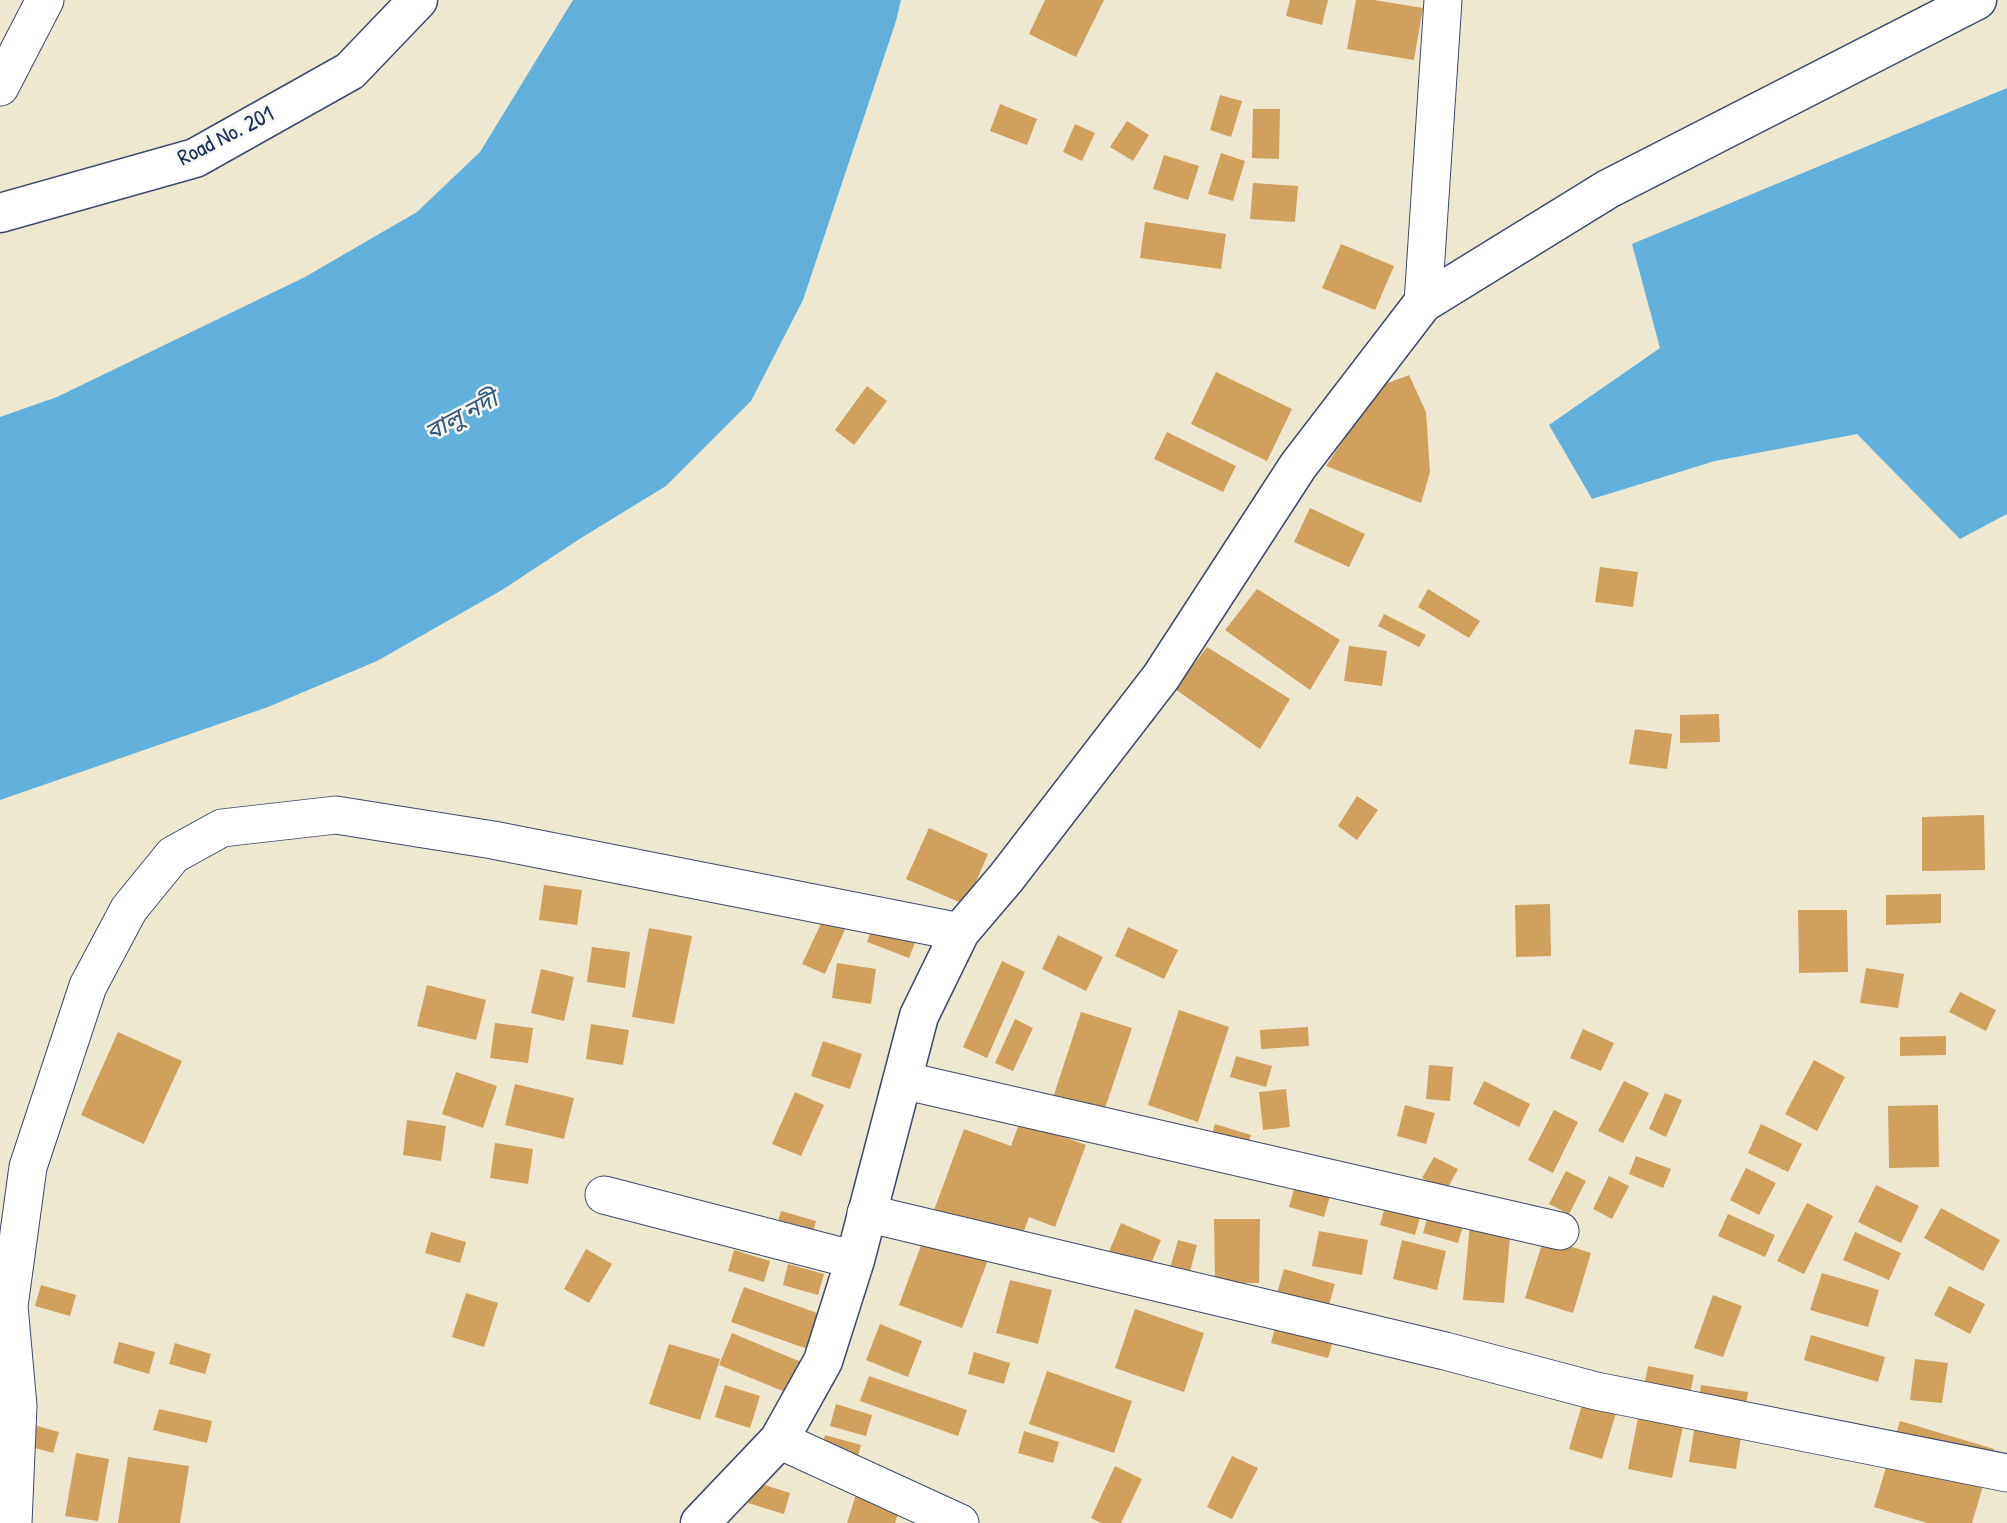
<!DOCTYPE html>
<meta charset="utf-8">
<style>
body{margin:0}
canvas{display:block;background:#efe8d1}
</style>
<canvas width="2007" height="1523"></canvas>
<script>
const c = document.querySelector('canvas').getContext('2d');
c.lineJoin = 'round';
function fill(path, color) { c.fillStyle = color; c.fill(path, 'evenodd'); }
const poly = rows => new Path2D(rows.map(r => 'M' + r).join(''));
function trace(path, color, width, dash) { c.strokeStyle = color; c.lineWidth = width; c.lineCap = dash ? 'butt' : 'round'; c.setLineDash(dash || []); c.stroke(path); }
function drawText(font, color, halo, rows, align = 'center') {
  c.font = font + ' "Patrick Hand","Noto Sans Bengali",sans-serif'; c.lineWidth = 5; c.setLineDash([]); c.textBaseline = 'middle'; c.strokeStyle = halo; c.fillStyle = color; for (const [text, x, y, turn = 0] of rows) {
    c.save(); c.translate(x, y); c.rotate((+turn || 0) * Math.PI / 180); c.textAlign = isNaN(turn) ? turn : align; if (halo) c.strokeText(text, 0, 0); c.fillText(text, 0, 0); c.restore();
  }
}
fill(poly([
 [573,0,901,0,896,21,803,300,751,401,666,486,581,538,502,590,377,661,268,707,0,800,0,417,57,397,305,277,417,212,480,152],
 [2007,88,2007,514,1960,539,1857,434,1715,461,1592,499,1549,425,1660,348,1632,244]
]), '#61b1dc');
fill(poly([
 [1045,0,1104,0,1076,57,1029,34],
 [1290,0,1328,0,1322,25,1286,16],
 [1356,0,1374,0,1423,8,1414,60,1347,49],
 [1220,95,1242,101,1231,137,1210,130],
 [1000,104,1037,119,1027,145,990,131],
 [1253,109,1280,109,1279,159,1252,158],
 [1127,121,1149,135,1133,161,1110,147],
 [1075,124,1095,133,1082,161,1063,152],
 [1221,153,1245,161,1233,201,1208,194],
 [1164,155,1199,166,1188,200,1153,189],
 [1253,183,1298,186,1295,222,1250,219],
 [1145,222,1226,234,1221,269,1140,258],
 [1341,244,1394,266,1375,310,1322,288],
 [1216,372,1292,409,1267,461,1191,424],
 [1409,375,1426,412,1430,472,1421,503,1326,466,1380,386],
 [867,386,887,401,854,445,835,430],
 [1167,432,1236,466,1223,492,1154,459],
 [1310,508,1365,534,1349,567,1294,542],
 [1600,567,1638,572,1633,607,1595,602],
 [1257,589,1340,640,1310,690,1225,630],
 [1428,589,1480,621,1469,638,1418,607],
 [1384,614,1426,635,1419,647,1378,626],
 [1349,646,1387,651,1382,686,1344,681],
 [1207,647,1290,699,1260,749,1175,689],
 [1719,714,1720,742,1680,743,1680,715],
 [1635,729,1672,734,1667,769,1629,764],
 [1357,796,1378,810,1357,840,1338,826],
 [1984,815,1985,870,1922,871,1922,817],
 [929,828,988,854,966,905,906,879],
 [544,885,582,890,577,925,539,920],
 [1941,894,1941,923,1886,925,1886,895],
 [1550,904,1551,956,1516,957,1515,905],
 [1798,910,1847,910,1848,972,1799,973],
 [825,915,847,925,825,974,802,964],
 [876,917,919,932,909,958,867,942],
 [1128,927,1178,950,1164,979,1115,956],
 [649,928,692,936,674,1024,632,1017],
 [1058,935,1103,957,1086,991,1042,969],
 [592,947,630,952,625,988,587,982],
 [1002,961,1025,972,987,1058,963,1047],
 [837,963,876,969,871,1004,832,998],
 [1866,968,1904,974,1898,1008,1860,1003],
 [541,969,574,977,564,1021,531,1013],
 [427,985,486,1000,476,1040,417,1026],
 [1960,992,1996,1010,1986,1031,1949,1012],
 [1179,1010,1229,1027,1198,1122,1148,1105],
 [1081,1012,1132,1028,1100,1123,1050,1107],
 [1015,1019,1033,1028,1013,1071,995,1063],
 [495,1023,533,1028,528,1063,490,1058],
 [591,1024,629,1030,623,1065,586,1059],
 [1308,1027,1309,1046,1261,1049,1260,1030],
 [1583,1029,1614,1043,1601,1071,1570,1058],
 [118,1032,182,1061,144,1144,81,1115],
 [1946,1036,1946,1055,1900,1056,1900,1037],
 [823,1041,862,1054,850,1089,811,1076],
 [1236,1056,1272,1066,1266,1087,1230,1077],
 [1814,1060,1845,1077,1817,1131,1785,1114],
 [1429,1065,1453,1067,1450,1101,1426,1099],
 [456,1072,497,1086,483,1128,442,1114],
 [1484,1081,1530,1104,1519,1127,1473,1104],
 [1624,1081,1649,1093,1623,1143,1598,1131],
 [515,1084,574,1098,564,1139,505,1125],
 [1286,1089,1290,1127,1263,1130,1259,1092],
 [795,1092,824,1105,801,1156,772,1144],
 [1665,1093,1682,1100,1666,1137,1649,1129],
 [1405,1105,1435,1113,1426,1144,1397,1136],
 [1938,1105,1939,1167,1889,1168,1888,1106],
 [1554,1110,1578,1122,1553,1173,1528,1160],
 [407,1120,446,1126,441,1161,403,1155],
 [1020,1121,1086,1145,1055,1227,1029,1217,1014,1259,991,1252,962,1328,899,1305,964,1129,1011,1146],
 [1215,1124,1251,1135,1245,1155,1209,1145],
 [1761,1124,1802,1144,1788,1172,1748,1153],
 [495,1143,533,1149,528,1184,490,1178],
 [1636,1156,1671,1169,1663,1188,1629,1174],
 [1434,1157,1458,1169,1446,1191,1422,1178],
 [1746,1168,1776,1183,1759,1215,1730,1200],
 [1566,1171,1586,1181,1569,1214,1549,1204],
 [1609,1176,1629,1186,1612,1219,1593,1209],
 [1876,1185,1919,1206,1901,1243,1858,1222],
 [1295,1186,1330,1196,1324,1217,1289,1207],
 [1807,1203,1833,1216,1804,1274,1777,1261],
 [1386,1204,1421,1214,1415,1235,1380,1225],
 [1941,1208,2000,1240,1983,1271,1924,1238],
 [781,1211,816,1221,810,1242,775,1232],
 [1429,1212,1464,1222,1458,1243,1423,1233],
 [1471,1212,1512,1216,1504,1303,1463,1300],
 [1728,1214,1775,1235,1765,1257,1718,1236],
 [1214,1219,1260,1219,1259,1283,1215,1283],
 [1121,1223,1161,1240,1138,1294,1098,1278],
 [1319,1231,1368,1240,1362,1275,1312,1266],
 [431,1232,466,1242,460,1263,425,1253],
 [1855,1232,1901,1253,1889,1280,1843,1260],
 [1544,1238,1591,1253,1573,1313,1525,1298],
 [1178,1240,1197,1245,1183,1298,1163,1293],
 [1402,1240,1446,1251,1437,1290,1393,1279],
 [586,1249,612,1264,589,1303,564,1289],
 [734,1250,770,1261,764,1282,728,1271],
 [788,1264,824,1274,818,1295,783,1285],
 [1284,1269,1335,1284,1328,1308,1277,1293],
 [1822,1273,1879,1290,1868,1327,1810,1310],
 [1010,1280,1052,1290,1038,1344,996,1333],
 [41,1285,76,1295,70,1316,35,1306],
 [1949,1286,1985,1304,1970,1334,1934,1315],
 [744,1287,831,1318,819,1353,731,1322],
 [466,1293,498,1303,484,1347,452,1337],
 [1713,1295,1742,1306,1723,1357,1694,1348],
 [1135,1309,1204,1333,1184,1392,1115,1368],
 [1279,1314,1336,1330,1328,1358,1271,1343],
 [880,1324,922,1341,908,1377,866,1360],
 [732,1333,813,1367,800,1398,719,1365],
 [1811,1335,1885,1357,1878,1382,1804,1360],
 [119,1342,155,1352,149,1374,113,1363],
 [175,1343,211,1354,205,1374,169,1364],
 [669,1344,720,1359,700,1420,649,1404],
 [974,1352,1010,1363,1004,1384,968,1374],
 [1915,1359,1948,1363,1942,1403,1910,1400],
 [1648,1366,1694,1375,1672,1478,1628,1469],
 [1047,1371,1132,1401,1114,1453,1029,1424],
 [869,1376,967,1410,958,1436,860,1401],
 [725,1385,760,1396,750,1428,715,1417],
 [1701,1385,1748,1392,1736,1469,1689,1462],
 [1586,1391,1620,1400,1602,1459,1569,1449],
 [836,1404,872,1415,866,1436,830,1426],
 [159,1409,212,1421,207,1443,153,1430],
 [1900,1421,1994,1449,1972,1523,1927,1523,1874,1507],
 [23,1422,59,1432,53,1453,17,1443],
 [1024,1431,1059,1442,1053,1463,1018,1453],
 [825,1435,861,1445,855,1466,819,1456],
 [76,1453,109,1459,98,1521,65,1516],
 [1232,1456,1258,1468,1232,1519,1207,1507],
 [128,1457,189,1466,180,1523,118,1523],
 [1115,1466,1142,1479,1121,1523,1101,1523,1091,1518],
 [861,1478,905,1491,895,1523,847,1523],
 [755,1482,790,1493,784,1514,748,1503]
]), '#d0a05d');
const minor = poly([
 [0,87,45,0],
 [1423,303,1443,0],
 [902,1080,1560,1231],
 [604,1195,855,1260],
 [866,1213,1445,1351,1596,1391,2007,1473],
 [779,1440,960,1523],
 [13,1523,18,1406,9,1306,28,1167,88,986,129,909,173,855,222,828,336,815,493,840,960,932]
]);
const tertiary = poly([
 [0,213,195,158,350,71,418,0],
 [700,1523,779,1440,823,1361,855,1260,919,1016,960,932,1006,878,1161,677,1298,466,1423,303,1608,189,1977,0]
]);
trace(minor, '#3b4b6f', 39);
trace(tertiary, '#3b4b6f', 41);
trace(minor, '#fff', 37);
trace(tertiary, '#fff', 38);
drawText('23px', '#1b2f5e', '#f6f6f2', [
 ["Road No. 201",226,137,-27]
]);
drawText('italic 24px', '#305684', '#f6f6f2', [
 ["বালু নদী",462,417,-28]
]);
</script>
